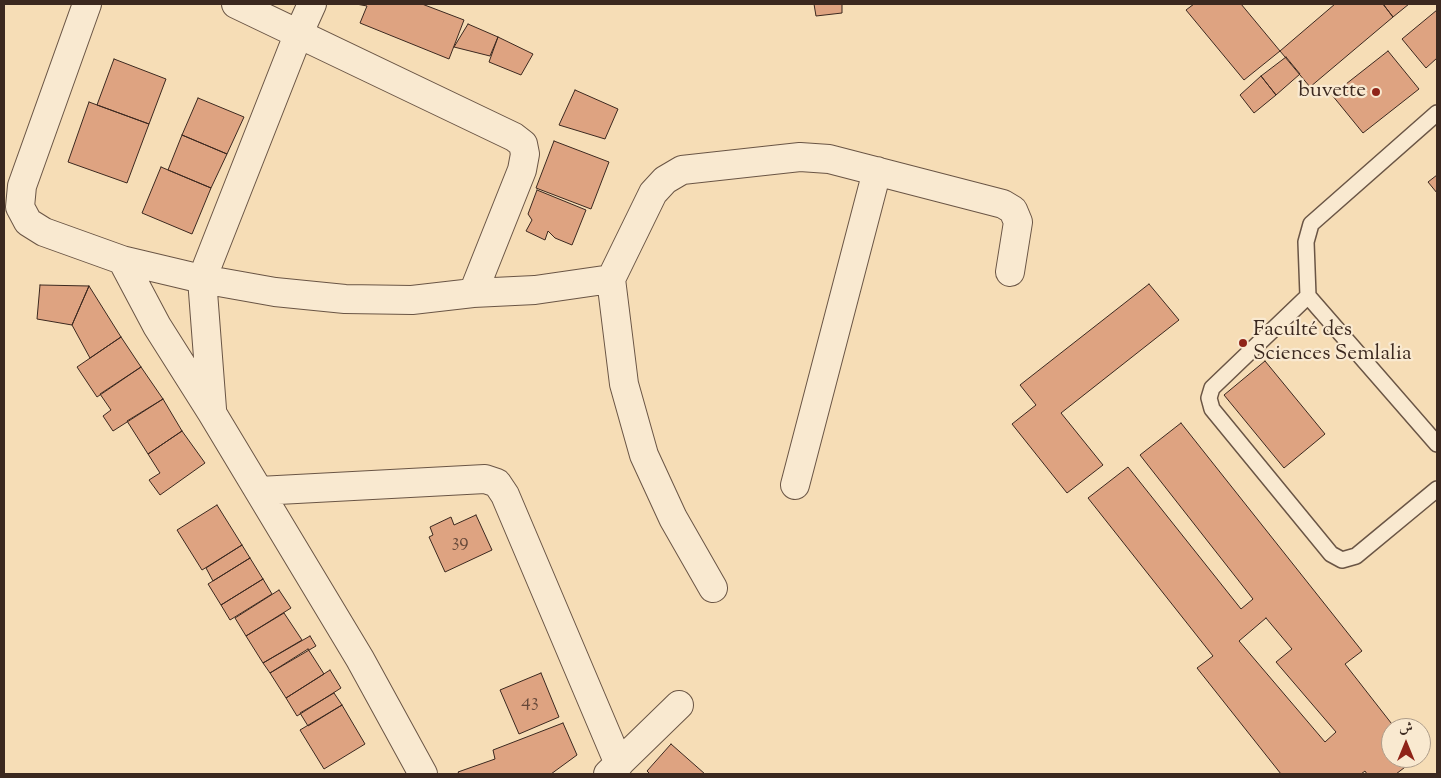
<!DOCTYPE html>
<meta charset="utf-8">
<style>
body{margin:0}
#map{position:relative;width:1441px;height:778px;overflow:hidden;background:#f6ddb6;font-family:"Sorts Mill Goudy",Amiri,serif}
canvas{display:block}
.frame{position:absolute;inset:0;border:5px solid #3b281f;pointer-events:none}
.north{position:absolute;left:1381px;top:718px;width:50px;height:50px;box-sizing:border-box;background:#f9e9d0;border:1px solid #ad9c89;border-radius:50%;rotate:0deg;font-size:14px;font-weight:700;line-height:20px;text-align:center;color:#3b281f}
.north::after{content:'';display:block;margin:auto;width:18px;height:22px;background:#8f2418;clip-path:polygon(50% 0,100% 100%,50% 72%,0 100%)}
</style>
<div id="map">
<canvas width="1441" height="778"></canvas>
<div class="frame"></div>
<div class="north">ش</div>
</div>
<script>
const c = document.querySelector('canvas').getContext('2d');
c.lineJoin = 'round';
function fill(path, color) { c.fillStyle = color; c.fill(path, 'evenodd'); }
const poly = rows => new Path2D(rows.map(r => 'M' + r).join(''));
function trace(path, color, width, dash) { c.strokeStyle = color; c.lineWidth = width; c.lineCap = dash ? 'butt' : 'round'; c.setLineDash(dash || []); c.stroke(path); }
function drawText(font, color, halo, rows, align = 'center') {
  c.font = font + ' "Sorts Mill Goudy",serif'; c.lineWidth = 4.5; c.setLineDash([]); c.textBaseline = 'middle'; c.strokeStyle = halo; c.fillStyle = color; for (const [text, x, y, turn = 0] of rows) {
    c.save(); c.translate(x, y); c.rotate((+turn || 0) * Math.PI / 180); c.textAlign = isNaN(turn) ? turn : align; if (halo) c.strokeText(text, 0, 0); c.fillText(text, 0, 0); c.restore();
  }
}
const building = poly([
 [356,4,422,4,464,20,449,59,360,23,367,6,356,4],
 [814,4,842,4,842,13,816,16,814,4],
 [1194,4,1241,4,1280,51,1244,80,1186,10,1194,4],
 [1335,4,1383,4,1393,17,1310,87,1280,51,1335,4],
 [1383,4,1409,4,1393,17,1383,4],
 [1437,10,1437,58,1426,68,1402,39,1437,10],
 [468,24,498,37,490,56,454,47,468,24],
 [498,37,533,54,521,75,489,62,498,37],
 [1388,51,1419,89,1363,133,1332,95,1388,51],
 [1286,57,1300,74,1276,95,1261,76,1286,57],
 [114,59,166,79,149,124,97,105,114,59],
 [1261,76,1276,95,1254,113,1240,95,1261,76],
 [575,90,618,109,605,139,559,125,575,90],
 [198,98,244,117,227,154,182,135,198,98],
 [89,102,149,124,127,183,68,162,89,102],
 [182,135,227,154,211,188,168,170,182,135],
 [554,141,609,162,591,209,536,188,554,141],
 [161,167,211,188,192,234,142,213,161,167],
 [1437,175,1437,193,1428,182,1437,175],
 [537,190,586,210,572,245,555,238,548,231,545,240,526,231,532,220,528,214,537,190],
 [1149,284,1179,320,1061,413,1103,465,1067,493,1012,424,1036,405,1020,385,1149,284],
 [40,285,89,286,72,325,37,319,40,285],
 [89,286,121,337,90,358,72,325,89,286],
 [121,337,141,367,97,397,77,367,121,337],
 [1265,361,1325,434,1284,468,1224,395,1265,361],
 [141,367,163,399,113,431,103,416,111,410,100,394,141,367],
 [163,399,182,431,148,454,127,421,163,399],
 [1181,423,1362,651,1345,664,1395,728,1391,728,1391,758,1417,758,1396,774,1367,774,1365,771,1361,774,1281,774,1197,668,1213,656,1088,498,1128,467,1241,609,1253,599,1140,455,1181,423],
 [1266,618,1292,649,1276,662,1336,732,1325,742,1239,641,1266,618],
 [182,431,205,463,160,495,149,480,160,473,148,454,182,431],
 [217,505,242,545,202,570,177,530,217,505],
 [476,515,492,550,445,572,429,537,433,535,430,527,451,517,454,525,476,515],
 [242,545,250,558,213,581,206,568,242,545],
 [250,558,263,579,221,605,208,584,250,558],
 [263,579,272,594,230,620,221,605,263,579],
 [279,590,291,608,246,636,235,618,279,590],
 [284,613,302,640,263,663,246,636,284,613],
 [310,636,316,646,270,673,263,663,310,636],
 [308,649,324,674,286,698,270,673,308,649],
 [330,670,341,688,297,716,286,698,330,670],
 [541,673,559,717,519,734,500,690,541,673],
 [334,693,342,705,308,726,300,713,334,693],
 [342,705,365,744,324,769,300,730,342,705],
 [563,723,577,755,551,774,459,774,458,772,495,759,493,750,563,723],
 [671,744,705,774,650,774,647,771,671,744]
]);
fill(building, '#dea381');
trace(building, '#3b281f', 1);
const service = poly([
 [1437,113,1311,224,1306,242,1308,296,1437,444],
 [1308,296,1212,388,1209,398,1212,409,1331,554,1342,560,1356,556,1437,489]
]);
const minor = poly([
 [87,4,22,186,20,207,28,222,44,232,122,260,157,326,212,413,360,659,423,774],
 [236,4,514,137,523,144,525,154,522,170,473,293],
 [122,260,202,279,275,292,345,299,412,300,473,293,535,290,611,279],
 [212,409,202,279,298,35,312,4],
 [795,485,877,171],
 [259,491,485,479,497,483,505,495,619,764],
 [713,588,673,518,644,455,624,384,611,279,653,193,665,180,682,170,800,157,829,159,1003,204,1013,210,1018,222,1010,272],
 [608,774,679,705]
]);
trace(service, '#6a5545', 18);
trace(minor, '#6a5545', 30);
trace(service, '#f9e9d0', 15);
trace(minor, '#f9e9d0', 28);
for (const [x, y, r, color] of [
 [1376,92,5,"#8f2418"],
 [1243,343,5,"#8f2418"]
]) { const dot = new Path2D(); dot.arc(x, y, r, 0, 2 * Math.PI); c.fillStyle = color; c.fill(dot); trace(dot, '#f9e9d0', 2); }
drawText('19px', '#644738', null, [
 ["39",460,543],
 ["43",530,703]
]);
drawText('21px', '#3b281f', '#f9e9d0', [
 ["buvette",1366,92],
 ["Faculté des",1253,331,"left"],
 ["Sciences Semlalia",1253,355,"left"]
], 'right');
</script>
